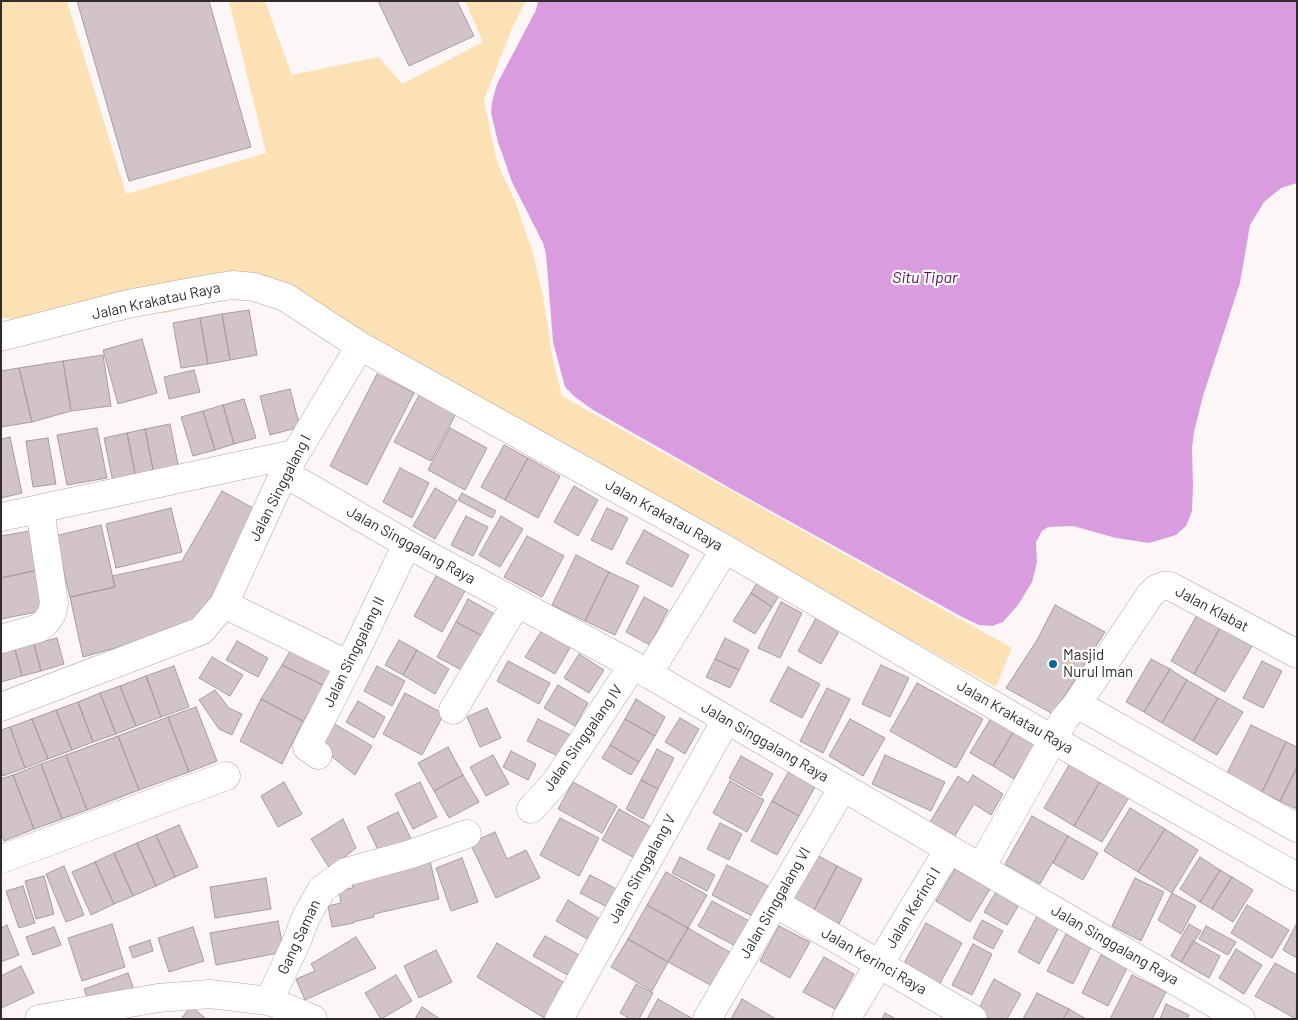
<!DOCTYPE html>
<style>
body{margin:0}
#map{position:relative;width:1298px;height:1020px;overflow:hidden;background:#fdf6f6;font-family:Barlow,sans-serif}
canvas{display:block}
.frame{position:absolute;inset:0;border:2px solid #332c2c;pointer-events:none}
</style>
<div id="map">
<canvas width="1298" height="1020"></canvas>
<div class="frame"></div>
</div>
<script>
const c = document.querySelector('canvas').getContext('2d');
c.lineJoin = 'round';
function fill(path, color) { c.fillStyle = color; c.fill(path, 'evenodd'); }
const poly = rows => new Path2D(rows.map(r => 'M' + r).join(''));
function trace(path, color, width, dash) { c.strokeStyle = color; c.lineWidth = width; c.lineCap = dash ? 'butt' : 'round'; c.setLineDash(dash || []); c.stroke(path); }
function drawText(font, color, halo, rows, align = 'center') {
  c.font = font + ' Barlow,sans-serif'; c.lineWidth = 4.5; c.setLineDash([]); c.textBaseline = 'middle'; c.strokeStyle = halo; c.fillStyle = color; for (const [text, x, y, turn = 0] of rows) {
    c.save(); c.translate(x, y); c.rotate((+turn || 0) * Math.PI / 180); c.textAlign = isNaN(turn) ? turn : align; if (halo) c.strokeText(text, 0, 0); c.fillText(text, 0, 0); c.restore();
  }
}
fill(poly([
 [1,1,67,1,126,194,266,153,229,1,265,1,292,75,379,57,402,84,483,42,465,1,526,1,512,28,484,100,497,162,515,201,533,253,543,296,553,360,562,396,1012,648,996,687,397,358,293,290,230,295,166,313,113,313,24,319,1,318]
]), '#fce1b5');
fill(poly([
 [538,1,1297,1,1297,183,1281,188,1264,202,1250,225,1240,283,1203,396,1194,432,1192,448,1193,487,1192,511,1186,526,1176,535,1149,543,1116,538,1073,526,1048,527,1042,531,1036,542,1037,562,1032,582,1018,605,1003,622,992,626,979,625,962,617,735,491,593,410,575,397,565,387,553,342,546,254,543,243,512,182,498,142,491,113,492,102,497,84,536,10]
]), '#d99cdf');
const building = poly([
 [77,1,209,1,251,147,129,181,77,1],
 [378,1,457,1,474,36,409,66,378,1],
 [249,310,257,355,230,360,222,314,249,310],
 [222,314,230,360,208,364,200,318,222,314],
 [200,318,208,364,181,368,173,323,200,318],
 [142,339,157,393,118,404,103,350,142,339],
 [103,355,111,406,71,411,63,361,103,355],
 [63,361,71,411,32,422,19,368,63,361],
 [19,368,32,422,1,427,1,371,19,368],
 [194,370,200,392,169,399,164,377,194,370],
 [377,374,414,393,367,485,330,466,377,374],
 [423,388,459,408,431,461,394,442,423,388],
 [290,389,300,427,270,435,260,396,290,389],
 [244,399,256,438,234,444,223,405,244,399],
 [223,405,234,444,215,450,203,411,223,405],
 [203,411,215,450,193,456,181,417,203,411],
 [170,424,179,469,154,474,145,429,170,424],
 [97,428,107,478,67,485,57,435,97,428],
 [450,428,487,448,465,490,428,470,450,428],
 [145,429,154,474,136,478,127,433,145,429],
 [127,433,136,478,113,482,104,438,127,433],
 [10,437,22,493,1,498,1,439,10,437],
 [48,438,56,484,33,487,26,441,48,438],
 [504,445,528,458,505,500,481,487,504,445],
 [528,458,560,476,538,518,505,500,528,458],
 [400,468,429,483,412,518,383,502,400,468],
 [574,486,598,500,578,536,554,522,574,486],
 [435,488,457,501,435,539,413,526,435,488],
 [222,491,262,513,207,622,83,657,70,597,115,587,112,576,182,561,222,491],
 [462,493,496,511,492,518,458,500,462,493],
 [171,508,182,552,116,568,106,524,171,508],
 [607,508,628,518,612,550,591,540,607,508],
 [466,516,488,527,473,556,451,545,466,516],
 [501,516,523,529,500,567,479,555,501,516],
 [101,525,115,587,70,597,55,536,101,525],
 [644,530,689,555,672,587,626,563,644,530],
 [30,531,38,570,1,578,1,536,30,531],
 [527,536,564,556,542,597,504,577,527,536],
 [576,555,609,572,585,621,552,605,576,555],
 [38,570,47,610,1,619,1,578,38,570],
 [609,572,639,586,615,635,585,621,609,572],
 [436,576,465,591,442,632,414,616,436,576],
 [760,577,782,591,772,607,751,593,760,577],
 [751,593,772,607,755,634,733,621,751,593],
 [644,597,668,610,650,645,626,632,644,597],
 [468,599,502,618,490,640,456,622,468,599],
 [781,602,802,613,780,658,758,648,781,602],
 [1055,605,1105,632,1053,714,1006,688,1037,640,1055,605],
 [1197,615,1220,628,1194,674,1171,661,1197,615],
 [816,618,839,631,821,664,798,651,816,618],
 [456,622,490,640,471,675,437,657,456,622],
 [547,622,575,639,555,674,525,657,547,622],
 [1220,628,1252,646,1225,692,1194,674,1220,628],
 [57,638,64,664,41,671,34,644,57,638],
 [725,638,749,650,739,670,715,659,725,638],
 [399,640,417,650,403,675,385,665,399,640],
 [237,641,268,658,258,677,226,660,237,641],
 [34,644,41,671,22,676,15,649,34,644],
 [292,648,335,670,325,686,282,665,292,648],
 [15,649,22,676,1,682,1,653,15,649],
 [417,650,449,669,435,694,403,675,417,650],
 [579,654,604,670,589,693,564,678,579,654],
 [212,657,243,675,230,696,199,678,212,657],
 [715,659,739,670,730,688,706,677,715,659],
 [1151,659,1170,669,1144,712,1126,702,1151,659],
 [508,661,550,683,539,704,497,681,508,661],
 [1262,661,1282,671,1263,708,1243,698,1262,661],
 [282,665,325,686,303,721,261,699,282,665],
 [881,665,909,678,890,717,862,704,881,665],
 [174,666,189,707,161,717,146,676,174,666],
 [377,666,405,681,392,706,364,691,377,666],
 [788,667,820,684,802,718,770,701,788,667],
 [1170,669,1187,680,1162,723,1144,712,1170,669],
 [146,676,161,717,136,726,120,686,146,676],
 [1187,680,1218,698,1193,741,1162,723,1187,680],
 [917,683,983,719,956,768,890,731,917,683],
 [558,685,588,703,575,726,544,708,558,685],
 [120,686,136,726,116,734,100,693,120,686],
 [827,688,850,699,823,753,800,741,827,688],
 [215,690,229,708,242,714,232,735,219,729,199,700,215,690],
 [100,693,116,734,93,742,78,702,100,693],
 [405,693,444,714,422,755,383,734,405,693],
 [1218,698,1243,712,1217,755,1193,741,1218,698],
 [261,699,303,721,282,764,240,741,261,699],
 [636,699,665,717,655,736,625,719,636,699],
 [358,701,385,717,374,738,346,722,358,701],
 [78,702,93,742,72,750,56,710,78,702],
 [196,707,217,761,189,772,168,717,196,707],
 [487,708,501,738,480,747,467,717,487,708],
 [56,710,72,750,48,759,32,719,56,710],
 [994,713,1017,726,993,766,970,753,994,713],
 [168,717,189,772,139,790,118,736,168,717],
 [680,718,699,729,685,754,665,742,680,718],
 [32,719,48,759,25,768,10,727,32,719],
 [538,719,575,737,564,759,527,741,538,719],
 [625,719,655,736,639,762,610,745,625,719],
 [850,719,885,738,863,776,829,756,850,719],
 [328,720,372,746,355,775,316,744,328,720],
 [1251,725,1286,742,1262,792,1226,775,1251,725],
 [1017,726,1038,738,1014,779,993,766,1017,726],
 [10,727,25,768,3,776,1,770,1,730,10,727],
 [118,736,139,790,87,810,66,755,118,736],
 [1286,742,1297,747,1297,767,1280,801,1262,792,1286,742],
 [610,745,639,762,631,775,602,758,610,745],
 [448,747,463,775,434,791,418,763,448,747],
 [657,749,674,758,658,789,641,780,657,749],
 [511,751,536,764,528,780,503,767,511,751],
 [66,755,87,810,62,819,41,764,66,755],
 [493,755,509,784,486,796,470,767,493,755],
 [885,755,945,782,931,811,872,784,885,755],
 [741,756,773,774,761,796,729,778,741,756],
 [1072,760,1102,778,1074,826,1044,808,1072,760],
 [41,764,62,819,34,829,13,775,41,764],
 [1297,767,1297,809,1280,801,1297,767],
 [789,771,816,785,799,816,772,801,789,771],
 [13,775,34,829,4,841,1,833,1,779,13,775],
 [463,775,479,802,449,818,434,791,463,775],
 [973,775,1003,794,991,815,974,804,954,837,930,822,958,776,968,783,973,775],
 [1102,778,1131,794,1102,842,1074,826,1102,778],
 [641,780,658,789,643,819,626,809,641,780],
 [730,781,764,800,747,832,713,813,730,781],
 [284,782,302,814,278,827,261,796,284,782],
 [420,782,437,817,413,829,395,794,420,782],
 [573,782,617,806,602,833,558,809,573,782],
 [772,801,799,816,777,855,751,841,772,801],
 [1130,808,1165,829,1138,872,1104,851,1130,808],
 [619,809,655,829,638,860,602,840,619,809],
 [398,812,414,845,383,860,367,827,398,812],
 [1032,816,1068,836,1040,884,1005,864,1032,816],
 [560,818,599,838,579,876,540,855,560,818],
 [343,819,356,848,330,869,311,839,343,819],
 [720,823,742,834,729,860,707,849,720,823],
 [179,825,198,867,175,877,156,835,179,825],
 [1165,829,1198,850,1172,893,1138,872,1165,829],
 [495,832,507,859,526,850,540,878,496,898,470,843,495,832],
 [156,835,175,877,156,886,137,843,156,835],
 [1068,836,1098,853,1083,880,1053,863,1068,836],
 [137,843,156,886,133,896,114,853,137,843],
 [114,853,133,896,114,904,95,862,114,853],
 [815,854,837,866,814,910,791,898,815,854],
 [680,857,715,875,707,891,672,873,680,857],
 [1200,857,1220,870,1200,902,1180,889,1200,857],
 [462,858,478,902,451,911,436,868,462,858],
 [430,861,439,899,374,914,374,917,353,922,354,923,332,927,328,906,341,903,339,891,353,888,351,879,430,861],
 [95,862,114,904,91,915,72,872,95,862],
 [727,865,772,888,756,918,712,895,727,865],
 [64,866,84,915,66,922,46,874,64,866],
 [837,866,862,879,839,924,814,910,837,866],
 [955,869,990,889,970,922,936,901,955,869],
 [1220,870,1232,877,1212,909,1200,902,1220,870],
 [666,872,707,895,688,928,647,905,666,872],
 [590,875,626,894,617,912,580,893,590,875],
 [44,876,54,914,36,919,25,881,44,876],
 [1232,877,1253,890,1233,922,1212,909,1232,877],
 [266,878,271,909,215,918,210,887,266,878],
 [1135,878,1164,892,1141,941,1112,926,1135,878],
 [23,886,35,923,19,928,6,891,23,886],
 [996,892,1019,905,1007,925,984,912,996,892],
 [1172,893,1196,906,1181,934,1158,920,1172,893],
 [568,900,608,924,596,944,556,921,568,900],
 [712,901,755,924,741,949,698,926,712,901],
 [647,905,688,928,668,962,628,939,647,905],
 [1247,905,1289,930,1272,958,1231,933,1247,905],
 [1037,916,1059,927,1039,964,1018,952,1037,916],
 [982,920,1003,931,993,949,973,938,982,920],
 [278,921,284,952,216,965,210,933,278,921],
 [926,923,962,943,938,987,902,967,926,923],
 [1297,923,1297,958,1283,950,1297,923],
 [112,924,125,967,82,981,68,938,112,924],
 [1189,924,1201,931,1181,962,1171,956,1189,924],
 [7,925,19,955,1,962,1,928,7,925],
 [779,926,810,942,790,978,760,961,779,926],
 [1206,926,1236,942,1228,955,1199,939,1206,926],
 [54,927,61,945,33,955,26,937,54,927],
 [193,927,204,961,169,972,158,938,193,927],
 [688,928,733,954,714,987,668,962,688,928],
 [1066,934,1091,947,1073,984,1047,971,1066,934],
 [545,936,585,958,573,978,533,956,545,936],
 [356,937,376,968,305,1000,296,979,315,971,311,964,356,937],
 [628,939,668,962,652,991,611,967,628,939],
 [150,940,153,951,133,958,129,947,150,940],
 [1193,941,1220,956,1209,978,1181,962,1193,941],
 [497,943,568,985,546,1019,477,977,497,943],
 [973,944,992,954,972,995,952,985,973,944],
 [1236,949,1262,965,1244,994,1219,978,1236,949],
 [436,950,452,982,419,998,404,966,436,950],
 [1101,955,1127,968,1108,1006,1082,993,1101,955],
 [824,957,854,974,835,1009,803,992,824,957],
 [1275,963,1297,975,1296,1019,1255,996,1275,963],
 [21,966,34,993,1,1008,1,976,21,966],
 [128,973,134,990,90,1005,84,989,128,973],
 [396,975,412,1001,381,1019,365,993,396,975],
 [1132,975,1166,992,1152,1019,1110,1019,1132,975],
 [994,979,1021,994,1007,1019,990,1019,977,1012,994,979],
 [636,984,653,993,639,1019,630,1019,620,1013,636,984],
 [1037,993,1069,1009,1063,1019,1023,1019,1037,993],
 [658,999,693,1019,647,1019,658,999],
 [742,999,776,1019,731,1019,742,999],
 [1166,1004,1189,1015,1187,1019,1160,1019,1166,1004],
 [191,1006,206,1019,181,1019,191,1006],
 [422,1007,440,1019,415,1019,422,1007],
 [1069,1009,1086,1019,1063,1019,1069,1009],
 [885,1013,896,1019,882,1019,885,1013]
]);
fill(building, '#d1c3c8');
trace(building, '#a99ba1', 1);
const street = poly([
 [1,337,128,304,207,289,233,285,254,287,285,297,360,346,725,549,1052,739,1297,877],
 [284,473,407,544,633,665,1241,1019],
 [1,517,294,454],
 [224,604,349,665],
 [1,639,39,628,46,622,52,613,54,603,40,509],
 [648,674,725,549],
 [1077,704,1297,828],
 [1,707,201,631,224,604,284,473,360,346],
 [453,710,516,604],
 [318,755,307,747,310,741,349,665,407,544],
 [531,809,555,783,633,665],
 [1,859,226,776],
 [981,867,1065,718,1077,704,1150,595,1156,589,1163,586,1170,586,1297,654],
 [775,903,973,1019],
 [269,1001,296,943,306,917,322,889,346,872,411,854,467,834],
 [559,1019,726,720],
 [707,1019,843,787],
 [846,1019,949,849]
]);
const secondary = poly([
 [39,1019,158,998,210,994,269,1001,313,1019]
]);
trace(street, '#b4a4a3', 29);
trace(secondary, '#b4a4a3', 29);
trace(street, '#fff', 28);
trace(secondary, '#fff', 28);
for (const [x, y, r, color] of [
 [1053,664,5,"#056a98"]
]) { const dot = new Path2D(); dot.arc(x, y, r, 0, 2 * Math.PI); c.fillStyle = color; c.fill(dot); trace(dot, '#fff', 2); }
drawText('15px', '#332c2c', '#fff', [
 ["Jalan Krakatau Raya",156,301,-12],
 ["Jalan Singgalang I",280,488,-63],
 ["Jalan Krakatau Raya",664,515,29],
 ["Jalan Singgalang Raya",411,545,29],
 ["Jalan Klabat",1212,609,28],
 ["Jalan Singgalang II",354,652,-64],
 ["Jalan Krakatau Raya",1015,717,30],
 ["Jalan Singgalang IV",583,738,-55],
 ["Jalan Singgalang Raya",765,742,30],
 ["Jalan Singgalang V",642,869,-61],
 ["Jalan Singgalang VI",775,903,-60],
 ["Jalan Kerinci I",913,908,-59],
 ["Gang Saman",299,937,-65],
 ["Jalan Singgalang Raya",1115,945,30],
 ["Jalan Kerinci Raya",874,961,30]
]);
drawText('15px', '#332c2c', '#fff', [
 ["Masjid",1063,655],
 ["Nurul Iman",1063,672]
], 'left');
drawText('italic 16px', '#570b5f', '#fff', [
 ["Situ Tipar",925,278]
]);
</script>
